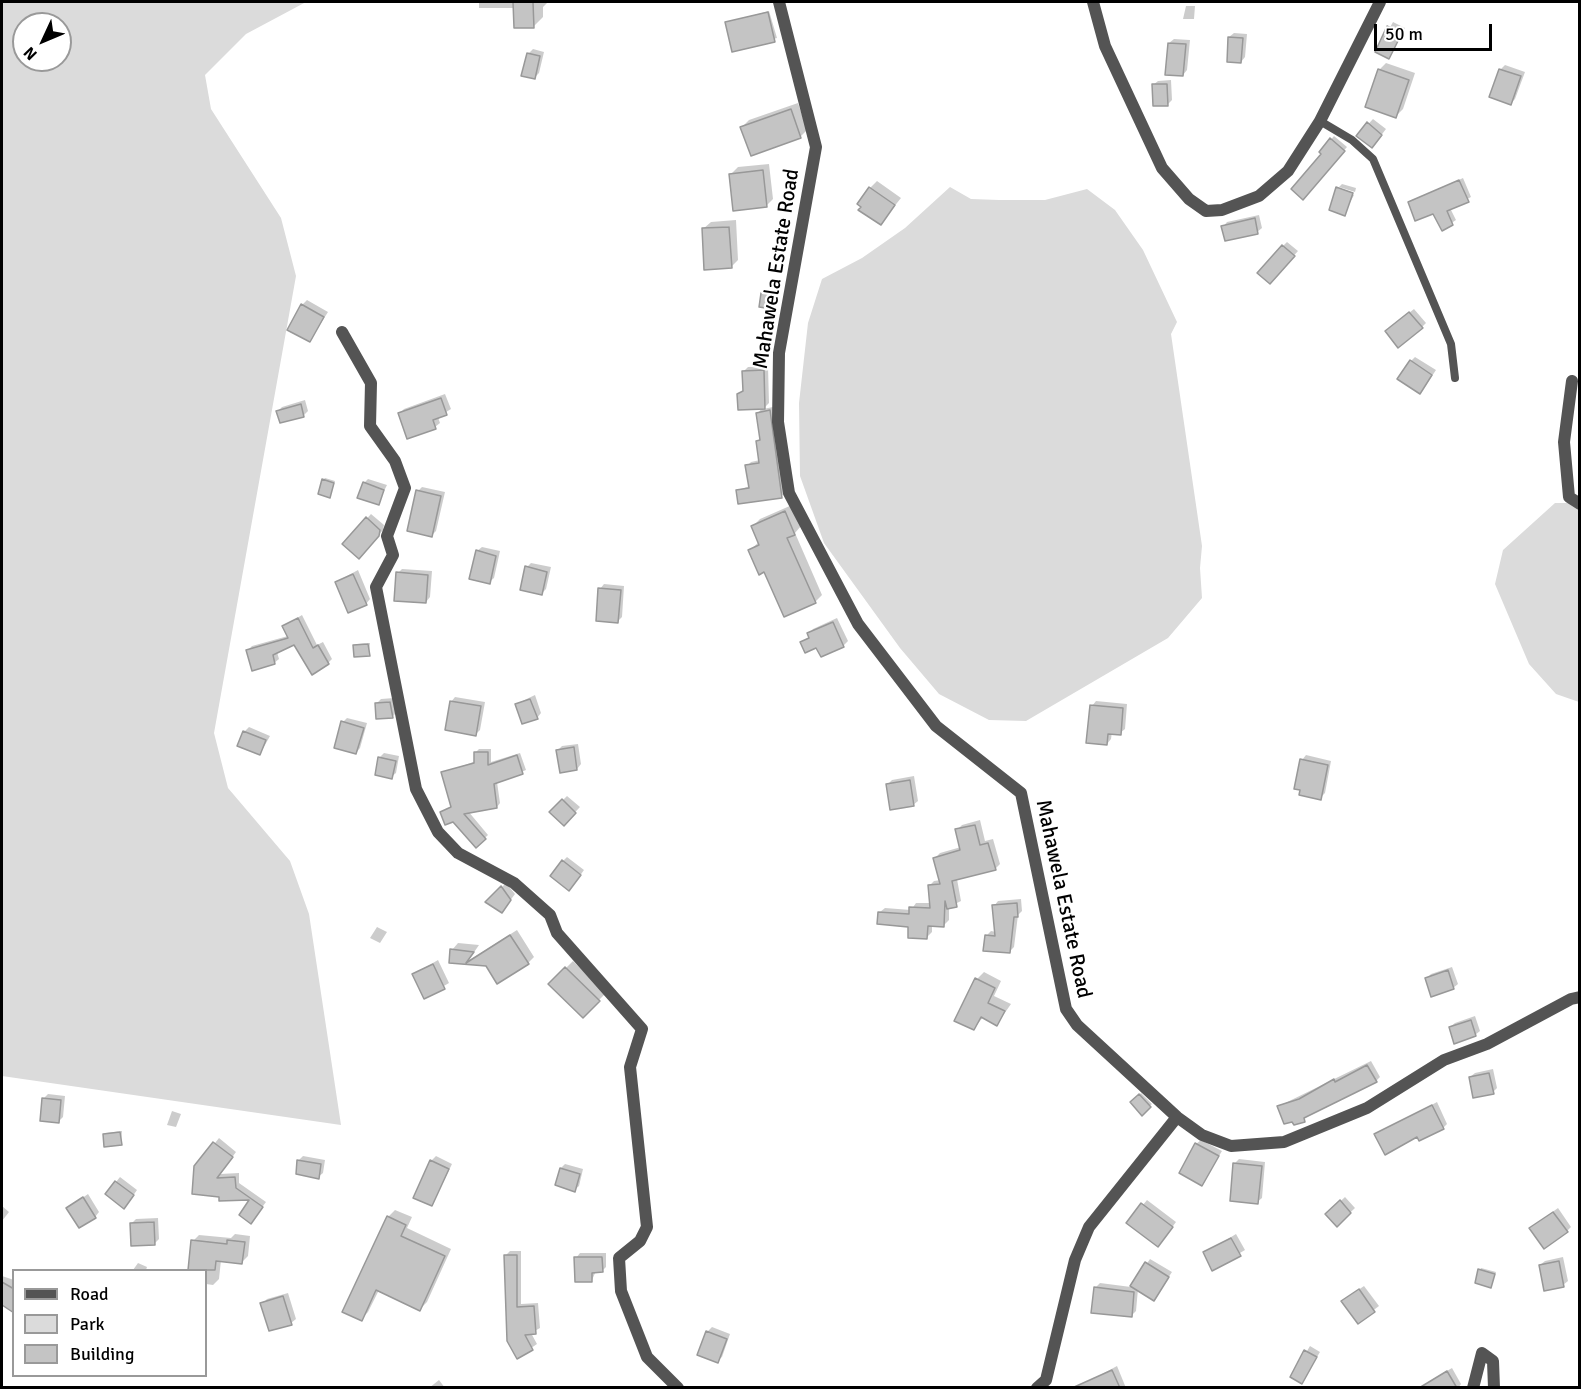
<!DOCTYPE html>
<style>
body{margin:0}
#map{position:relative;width:1581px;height:1389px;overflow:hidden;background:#fff;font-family:Signika,sans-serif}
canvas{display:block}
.frame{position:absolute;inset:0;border:3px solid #000;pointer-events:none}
.legend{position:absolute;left:12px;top:1269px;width:195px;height:108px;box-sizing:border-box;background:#fff;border:2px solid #999;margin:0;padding:8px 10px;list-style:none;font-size:18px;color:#000}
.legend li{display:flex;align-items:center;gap:12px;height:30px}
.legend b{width:30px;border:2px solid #999}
.north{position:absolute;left:12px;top:12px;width:60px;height:60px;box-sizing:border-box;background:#fff;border:2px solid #999;border-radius:50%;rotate:226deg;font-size:16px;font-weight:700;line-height:24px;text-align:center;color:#000}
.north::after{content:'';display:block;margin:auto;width:21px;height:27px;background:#000;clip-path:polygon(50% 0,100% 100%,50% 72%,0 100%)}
.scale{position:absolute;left:1374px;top:24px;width:118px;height:27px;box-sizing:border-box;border:3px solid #000;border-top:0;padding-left:8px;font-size:18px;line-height:21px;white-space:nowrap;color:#000;-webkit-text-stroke:4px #fff;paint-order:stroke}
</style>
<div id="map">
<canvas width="1581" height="1389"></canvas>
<div class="frame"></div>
<ul class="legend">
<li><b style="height:8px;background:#545454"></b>Road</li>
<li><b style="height:16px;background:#dbdbdb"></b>Park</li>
<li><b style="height:16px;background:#c4c4c4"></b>Building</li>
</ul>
<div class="north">N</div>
<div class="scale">50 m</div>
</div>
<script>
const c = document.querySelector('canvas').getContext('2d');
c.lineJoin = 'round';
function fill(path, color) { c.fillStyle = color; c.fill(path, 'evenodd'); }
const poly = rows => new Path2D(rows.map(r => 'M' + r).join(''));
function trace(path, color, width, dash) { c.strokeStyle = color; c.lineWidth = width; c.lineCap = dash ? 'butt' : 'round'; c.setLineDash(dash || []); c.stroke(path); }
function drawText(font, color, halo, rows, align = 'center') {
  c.font = font + ' Signika,sans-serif'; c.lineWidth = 4.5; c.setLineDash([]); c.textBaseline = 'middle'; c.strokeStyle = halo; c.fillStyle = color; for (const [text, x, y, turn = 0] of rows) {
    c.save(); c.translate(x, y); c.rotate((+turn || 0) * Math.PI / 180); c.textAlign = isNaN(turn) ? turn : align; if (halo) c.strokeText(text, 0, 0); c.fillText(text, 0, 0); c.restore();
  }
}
fill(poly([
 [2,2,306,2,246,34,205,75,211,109,281,218,296,276,214,733,228,788,290,861,309,914,341,1125,2,1076],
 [24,24,60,24,60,60,24,60],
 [950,187,971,199,999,200,1045,200,1087,189,1115,210,1143,250,1177,322,1171,334,1202,546,1200,568,1202,598,1168,638,1026,721,989,720,939,694,900,648,824,543,800,476,799,403,808,323,822,279,862,258,905,228],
 [1555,503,1579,503,1579,702,1556,694,1529,664,1495,584,1503,550]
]), '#dbdbdb');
fill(poly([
 [479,2,548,2,543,7,543,17,533,27,515,8,479,8],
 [1186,6,1195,6,1194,19,1183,19],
 [769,11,777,38,733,51,726,23],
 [1393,22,1405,28,1389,57,1377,51],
 [1234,33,1247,34,1245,57,1241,62,1229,37],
 [1174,39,1190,40,1187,70,1183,75,1169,43],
 [533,49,544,52,539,73,534,78,528,54],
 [1386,63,1415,73,1403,109,1396,116,1379,70],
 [1505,65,1525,72,1515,99,1511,103,1491,96,1501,69],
 [1171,80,1172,100,1167,105,1153,85,1158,81],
 [798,103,807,130,800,137,742,127,749,120],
 [1373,119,1386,129,1376,142,1358,135],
 [1334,136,1347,147,1303,198,1324,154,1321,151],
 [769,164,773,199,766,206,731,174,738,167],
 [1463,178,1471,197,1450,208,1456,220,1442,229,1434,212,1410,203],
 [877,181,901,198,881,223,870,188],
 [1342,184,1356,188,1355,192,1339,187],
 [1338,188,1354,195,1344,214,1330,209],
 [1259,215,1262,228,1257,232,1223,227,1227,222],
 [736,220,738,260,731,267,703,229,711,222],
 [1287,242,1298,251,1270,282,1283,246],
 [764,292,775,295,771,308,763,294],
 [307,300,328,312,310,340,302,305],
 [1414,309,1426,323,1422,327,1391,327],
 [1415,357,1436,370,1424,388,1411,361],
 [768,366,769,403,763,409,773,407,785,493,781,496,738,490,750,486,747,466,751,462,760,460,758,441,761,438,758,413,763,407,739,394,744,389,744,371,748,367],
 [445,394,451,409,438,417,440,423,435,427,399,414,404,409],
 [305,400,308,411,304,415,281,422,278,411,282,407],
 [325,478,335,481,330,496,323,480],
 [368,479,387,485,378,503,364,483],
 [422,487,445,492,436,531,432,535,418,491],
 [792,505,801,526,795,533,822,595,815,602,750,550,759,542,753,526,760,519],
 [371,514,384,525,383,530,359,557,344,544],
 [482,547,500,551,494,578,489,582,477,551],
 [531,563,551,567,546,589,541,594,527,567],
 [402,569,432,571,430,597,426,602,398,573],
 [358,570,370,599,366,604,336,582],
 [604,584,624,586,622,617,618,621,600,589],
 [302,615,317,645,323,642,332,659,328,663,294,643,277,652,279,659,274,663,247,651,252,646,288,636,284,626],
 [837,618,848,641,843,646,817,646,802,642,810,636,809,634,813,629],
 [370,643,369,654,355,646,357,644],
 [535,695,541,713,537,718,516,704],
 [455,697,485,702,480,730,476,734,451,702],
 [394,698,397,712,393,716,377,717,376,704,381,699],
 [1096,701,1127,704,1125,729,1120,733,1112,732,1111,739,1107,744,1092,706],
 [347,718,367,723,360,748,356,753,343,722],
 [249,727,270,736,260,754,244,732],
 [578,744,581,764,577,769,557,751,562,746],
 [479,749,491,749,491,762,520,753,526,770,497,782,500,803,497,807,468,811,488,835,476,846,453,821,442,812,453,806,443,773,476,761,475,753],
 [384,753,399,756,396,773,391,777,380,757],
 [1306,755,1331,761,1325,793,1320,798,1302,760],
 [914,776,918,801,913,805,888,784,892,780],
 [567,796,580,807,564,824,551,812],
 [980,820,985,841,993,839,1000,864,995,869,957,879,961,901,949,907,949,920,944,925,932,925,932,932,927,937,910,925,880,912,885,908,911,910,916,903,931,903,929,886,934,881,941,880,935,858,940,853,961,847,957,830,962,825],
 [567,857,584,870,574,884,563,861],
 [506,883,515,894,506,906,487,902],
 [1021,899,1022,911,1018,915,1014,947,1009,952,986,936,991,931,996,932,994,906,998,901],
 [377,927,387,932,380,943,370,938],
 [517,930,534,957,528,963,486,965,451,962,452,950,458,943,479,945,468,961],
 [438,960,449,983,425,997,414,974],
 [573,961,606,993,583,1016,550,984],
 [1452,967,1458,984,1453,988,1427,978,1431,974],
 [984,972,1001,981,994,996,1011,1004,997,1024,983,1017,974,1029,977,979],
 [1475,1016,1480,1031,1475,1035,1450,1027,1455,1023],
 [1371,1061,1380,1077,1376,1081,1308,1114,1304,1120,1293,1120,1279,1106],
 [1493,1069,1497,1088,1493,1092,1470,1077,1475,1073],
 [1141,1093,1152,1104,1142,1113,1132,1102],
 [48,1094,65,1096,63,1117,59,1121,43,1099],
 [1437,1102,1447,1124,1443,1128,1417,1135,1376,1135],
 [172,1111,181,1114,176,1127,167,1125],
 [122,1131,121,1144,104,1135,106,1133],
 [219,1138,236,1152,220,1174,239,1173,239,1183,266,1202,251,1222,241,1215,252,1198,221,1200,220,1195,196,1167],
 [1201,1140,1222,1151,1202,1184,1196,1144],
 [303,1156,325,1160,323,1173,318,1177,298,1173,299,1160],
 [436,1156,452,1164,432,1205,431,1161],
 [1239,1159,1265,1162,1262,1198,1257,1202,1234,1164],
 [565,1164,583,1169,579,1186,574,1190,561,1168],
 [120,1177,137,1190,128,1203,116,1182],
 [88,1194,99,1212,95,1217,68,1208],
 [1345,1197,1355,1208,1337,1225,1327,1214],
 [1147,1200,1176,1222,1162,1241,1128,1223],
 [2,1206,9,1212,2,1221],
 [1558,1208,1571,1227,1567,1231,1536,1224],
 [395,1210,412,1217,407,1228,451,1249,427,1302,420,1309,379,1290,368,1312,361,1319,388,1217],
 [158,1218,159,1239,154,1244,132,1223,136,1219],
 [235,1234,250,1236,248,1256,242,1262,221,1260,219,1279,213,1285,206,1284,206,1270,190,1270,193,1241,199,1235,231,1238],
 [1236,1234,1245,1250,1213,1269,1205,1253],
 [510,1251,521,1251,521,1304,538,1303,540,1328,531,1333,537,1344,518,1357,505,1256],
 [580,1253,606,1253,606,1267,602,1271,596,1271,592,1280,576,1258],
 [1563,1257,1568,1281,1563,1285,1540,1265,1545,1261],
 [1150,1259,1172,1272,1154,1299,1138,1289,1136,1311,1131,1316,1095,1288,1100,1283,1131,1287],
 [138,1263,147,1267,146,1270,133,1270],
 [1481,1268,1496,1272,1491,1286,1480,1270],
 [2,1276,14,1280,12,1310,2,1304],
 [1364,1286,1379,1306,1358,1322,1348,1297],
 [288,1293,296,1319,291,1323,262,1304,267,1299],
 [712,1327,730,1334,722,1357,717,1361,707,1332],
 [1310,1346,1320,1352,1302,1382,1292,1376],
 [1117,1366,1126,1388,1097,1388,1093,1379],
 [1452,1368,1461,1384,1458,1388,1431,1388,1428,1383,1433,1379],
 [439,1380,445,1388,429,1388]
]), '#0003');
const building = poly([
 [513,2,533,2,534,28,514,28,513,2],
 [768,12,775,42,732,52,725,22,768,12],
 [1387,26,1402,33,1389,59,1375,52,1387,26],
 [1228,37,1243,38,1241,63,1227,62,1228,37],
 [1168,43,1186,44,1183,76,1165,75,1168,43],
 [527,53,540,56,535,79,521,76,527,53],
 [1378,69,1409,80,1396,118,1365,107,1378,69],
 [1499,69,1521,76,1511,105,1489,97,1499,69],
 [1152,84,1167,84,1168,106,1153,106,1152,84],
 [791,109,801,138,751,156,740,127,791,109],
 [1367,122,1382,135,1372,148,1356,136,1367,122],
 [1330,138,1345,151,1303,200,1291,189,1321,154,1319,152,1330,138],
 [763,170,767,207,733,211,729,174,763,170],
 [1459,180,1469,202,1447,211,1453,225,1442,231,1433,214,1415,221,1408,202,1459,180],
 [869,187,895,205,881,225,858,210,861,207,857,204,869,187],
 [1336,187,1353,193,1345,216,1329,210,1336,187],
 [1255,218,1258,234,1225,241,1221,226,1255,218],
 [729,227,732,268,704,270,702,228,729,227],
 [1282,245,1295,256,1270,284,1257,273,1282,245],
 [761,293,774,296,772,309,759,307,761,293],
 [301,304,324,317,310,342,287,330,301,304],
 [1409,312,1423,328,1398,348,1385,331,1409,312],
 [1410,360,1432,375,1420,394,1397,379,1410,360],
 [764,370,765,409,738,410,737,394,743,391,742,371,764,370],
 [441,398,447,415,433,420,436,429,407,439,398,413,441,398],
 [301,404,304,417,280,423,276,411,301,404],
 [770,410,782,498,738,504,736,490,749,488,745,465,759,463,756,441,760,440,756,413,770,410],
 [322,479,334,483,330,498,318,494,322,479],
 [363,482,384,490,379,505,357,498,363,482],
 [416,490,441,496,432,537,407,531,416,490],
 [785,511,795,535,787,538,816,603,784,617,764,572,759,575,748,550,759,545,751,526,785,511],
 [366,517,380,530,379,536,359,559,342,544,366,517],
 [476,550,496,556,490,584,469,579,476,550],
 [525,566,547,572,542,595,520,590,525,566],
 [396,572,428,575,426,603,394,601,396,572],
 [353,574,367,605,348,613,335,582,353,574],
 [598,588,621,590,618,623,596,621,598,588],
 [298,618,313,648,318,645,329,664,312,675,294,645,273,655,275,664,252,671,246,650,288,638,282,626,298,618],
 [833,622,844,647,821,657,816,648,805,653,800,642,809,638,807,633,833,622],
 [368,644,370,656,354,657,353,645,368,644],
 [530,699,538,719,522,724,515,704,530,699],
 [450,701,481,706,476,736,445,730,450,701],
 [390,702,393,718,376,719,375,703,390,702],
 [1090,705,1123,708,1121,735,1108,734,1107,745,1086,743,1090,705],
 [341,721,364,728,356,754,334,748,341,721],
 [243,731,266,740,260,755,237,746,243,731],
 [574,747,577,770,560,773,556,750,574,747],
 [474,752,488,752,488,765,517,755,523,774,494,784,497,808,464,814,486,839,476,848,453,822,445,825,440,812,451,807,441,772,474,763,474,752],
 [378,757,396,761,392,779,375,775,378,757],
 [1300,759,1328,765,1321,800,1299,795,1300,790,1294,789,1300,759],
 [910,780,914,806,890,810,886,784,910,780],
 [562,799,576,813,564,826,549,812,562,799],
 [975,825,980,845,988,843,996,870,952,881,957,907,947,909,945,901,944,927,928,926,927,939,908,938,908,927,877,924,878,912,909,914,909,907,930,908,928,885,940,884,933,858,960,850,955,829,975,825],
 [562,860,581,875,569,891,550,876,562,860],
 [501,886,511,900,502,913,485,902,501,886],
 [1017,903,1018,917,1014,917,1010,953,983,951,985,935,995,936,992,905,1017,903],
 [510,935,529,964,497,984,486,966,449,963,450,949,474,952,466,963,510,935],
 [433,964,445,989,424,999,412,974,433,964],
 [565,967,600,1001,583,1018,548,984,565,967],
 [1448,970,1454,989,1431,997,1425,978,1448,970],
 [975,978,995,988,988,1003,1005,1011,997,1026,981,1017,974,1030,954,1021,975,978],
 [1471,1020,1476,1036,1454,1044,1449,1027,1471,1020],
 [1367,1065,1377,1082,1304,1118,1305,1122,1294,1125,1292,1122,1284,1124,1277,1106,1299,1099,1334,1079,1335,1082,1367,1065],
 [1489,1073,1494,1094,1473,1098,1469,1077,1489,1073],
 [1139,1094,1151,1107,1142,1116,1130,1102,1139,1094],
 [42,1098,61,1100,59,1123,40,1121,42,1098],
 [1432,1105,1444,1129,1419,1141,1417,1137,1385,1155,1374,1134,1432,1105],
 [120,1132,122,1145,104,1147,103,1134,120,1132],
 [213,1142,233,1157,217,1178,235,1177,236,1188,263,1207,251,1224,239,1215,249,1200,219,1201,219,1197,192,1194,194,1166,213,1142],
 [1195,1143,1219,1156,1202,1186,1179,1173,1195,1143],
 [297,1160,321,1164,319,1179,296,1174,297,1160],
 [430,1160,449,1169,432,1206,413,1198,430,1160],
 [1233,1163,1262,1166,1258,1204,1230,1201,1233,1163],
 [560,1168,580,1174,575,1192,555,1185,560,1168],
 [115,1181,134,1195,124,1209,105,1194,115,1181],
 [83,1197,96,1218,79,1228,66,1208,83,1197],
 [1340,1200,1351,1213,1337,1227,1325,1214,1340,1200],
 [1141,1203,1173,1227,1158,1247,1126,1223,1141,1203],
 [1553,1212,1568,1232,1544,1249,1529,1228,1553,1212],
 [387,1216,406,1225,401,1236,445,1256,420,1311,376,1290,362,1321,342,1312,387,1216],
 [154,1222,155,1245,131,1246,130,1223,154,1222],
 [1231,1238,1241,1256,1212,1271,1203,1252,1231,1238],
 [191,1240,227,1244,227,1240,245,1242,242,1264,216,1261,215,1270,188,1270,191,1240],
 [504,1255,517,1255,517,1307,534,1306,536,1334,525,1335,533,1350,517,1359,507,1341,504,1255],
 [574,1257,602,1257,603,1272,592,1273,592,1282,575,1282,574,1257],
 [1559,1261,1564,1287,1544,1291,1539,1265,1559,1261],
 [1145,1262,1169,1277,1154,1301,1130,1286,1145,1262],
 [1478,1269,1495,1274,1491,1288,1475,1283,1478,1269],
 [2,1282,14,1289,14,1313,2,1305,2,1282],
 [1094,1287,1134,1292,1132,1317,1091,1313,1094,1287],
 [1359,1289,1375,1312,1358,1324,1341,1301,1359,1289],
 [283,1296,292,1325,269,1331,260,1303,283,1296],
 [706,1331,727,1339,718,1363,697,1355,706,1331],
 [1304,1350,1317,1357,1302,1384,1290,1377,1304,1350],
 [1112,1370,1120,1388,1072,1388,1112,1370],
 [1447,1371,1457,1388,1419,1388,1447,1371]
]);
fill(building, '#c4c4c4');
trace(building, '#989898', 1.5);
trace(poly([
 [1320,121,1352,140,1373,159,1451,344,1455,378]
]), '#545454', 8);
trace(poly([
 [779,2,816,147,779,353,778,422,789,493,858,624,936,726,1021,793,1066,1009,1077,1025,1177,1117,1202,1135,1231,1146,1284,1142,1367,1108,1444,1060,1487,1044,1571,999,1580,997],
 [1093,2,1105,46,1162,168,1189,199,1206,211,1222,210,1259,196,1288,171,1320,121,1380,2],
 [342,332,371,383,370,426,395,461,405,488,387,536,393,555,376,587,416,789,438,832,458,853,514,883,550,915,557,933,642,1029,630,1067,647,1227,640,1241,619,1258,621,1291,647,1357,678,1388],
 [1572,381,1564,442,1569,497,1580,504],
 [1037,1388,1046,1380,1075,1260,1089,1227,1177,1117],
 [1473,1388,1482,1353,1493,1361,1494,1388]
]), '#545454', 12);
drawText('21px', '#000', '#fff', [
 ["Mahawela Estate Road",777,269,-81],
 ["Mahawela Estate Road",1063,899,78]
]);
</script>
